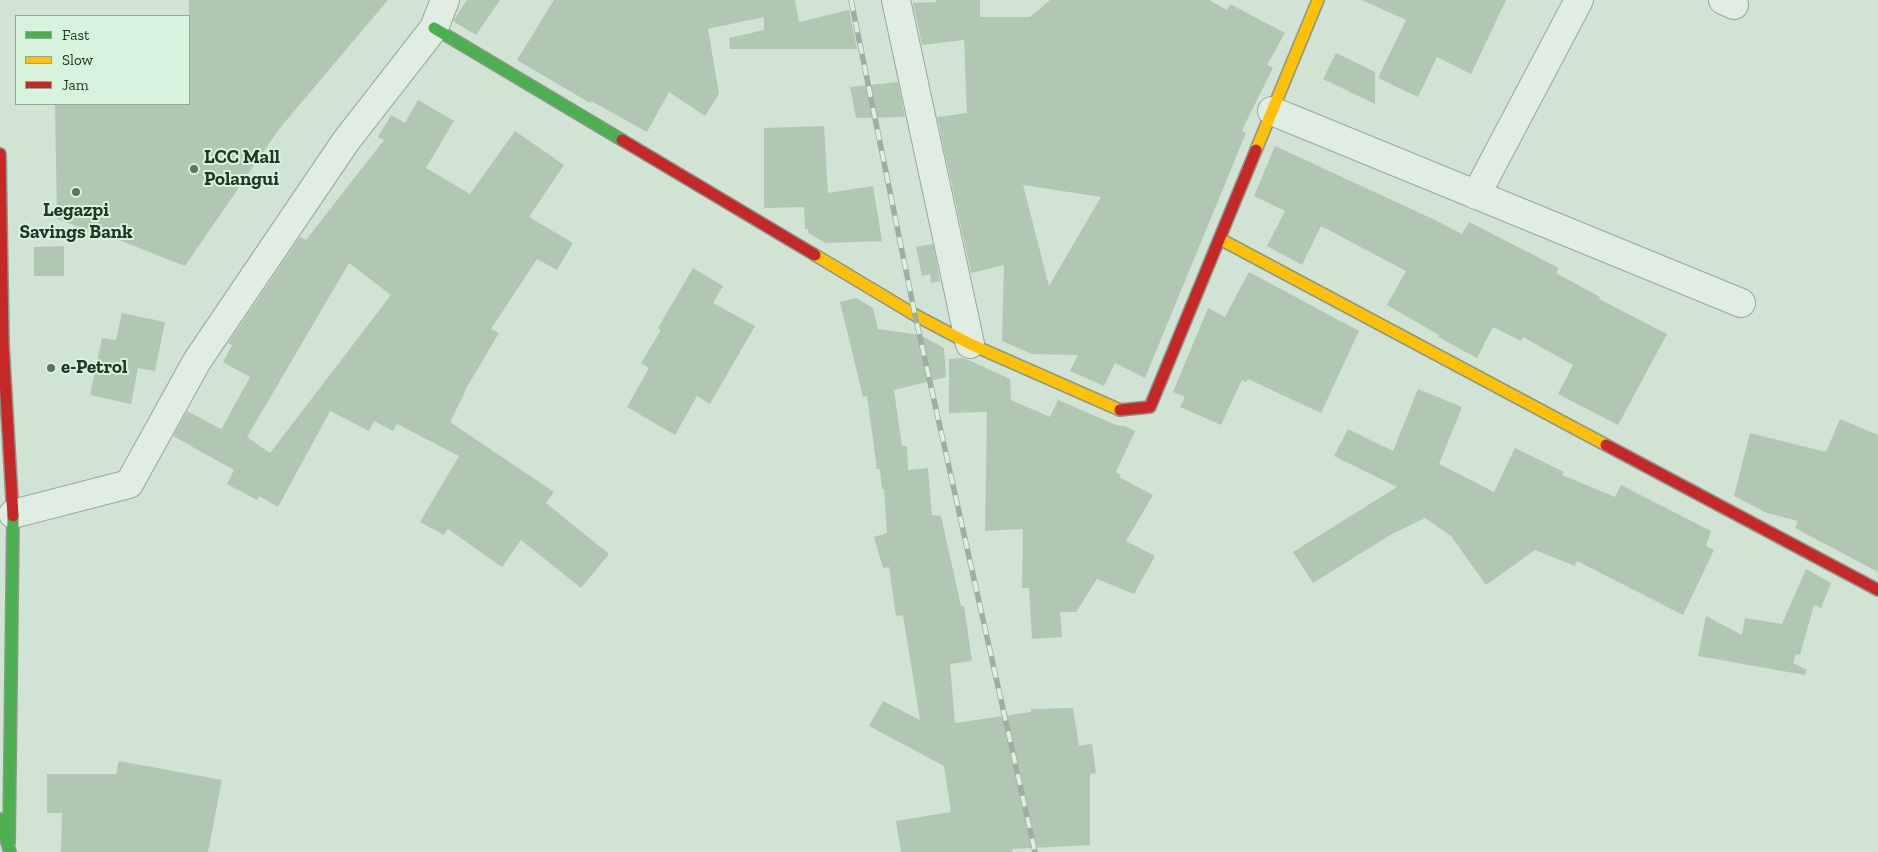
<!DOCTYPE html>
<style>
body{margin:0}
#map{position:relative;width:1878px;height:852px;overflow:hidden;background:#d0e3d4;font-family:"Zilla Slab",serif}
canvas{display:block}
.legend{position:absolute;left:15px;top:15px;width:175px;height:90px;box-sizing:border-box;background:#d7f3dd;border:1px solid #8ea892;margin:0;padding:6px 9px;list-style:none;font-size:15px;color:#213721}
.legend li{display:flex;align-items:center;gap:10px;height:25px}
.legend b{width:25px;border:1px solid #8ea892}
</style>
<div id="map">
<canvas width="1878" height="852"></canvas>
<ul class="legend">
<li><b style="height:6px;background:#4caf50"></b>Fast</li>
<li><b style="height:6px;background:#ffc107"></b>Slow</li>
<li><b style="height:6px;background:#c62828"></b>Jam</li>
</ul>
</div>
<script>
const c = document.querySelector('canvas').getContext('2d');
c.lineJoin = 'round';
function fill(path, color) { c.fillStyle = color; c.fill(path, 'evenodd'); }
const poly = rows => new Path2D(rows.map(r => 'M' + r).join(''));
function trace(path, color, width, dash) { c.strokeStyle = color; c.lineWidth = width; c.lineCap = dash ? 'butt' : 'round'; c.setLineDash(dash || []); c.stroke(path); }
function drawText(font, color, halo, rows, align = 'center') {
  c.font = font + ' "Zilla Slab",serif'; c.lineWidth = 4; c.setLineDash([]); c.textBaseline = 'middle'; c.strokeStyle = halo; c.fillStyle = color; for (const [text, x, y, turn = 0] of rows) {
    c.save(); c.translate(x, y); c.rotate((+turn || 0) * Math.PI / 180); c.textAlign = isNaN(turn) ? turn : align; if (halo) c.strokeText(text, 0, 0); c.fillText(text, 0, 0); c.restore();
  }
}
fill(poly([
 [189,0,388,0,279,129,185,266,124,242,57,219,55,104,189,104],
 [467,0,500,0,476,35,453,21],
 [554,0,795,0,799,22,849,10,857,49,730,49,729,38,764,30,764,17,708,29,719,94,705,116,669,92,647,132,591,101,590,103,517,60],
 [936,0,980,0,980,17,1030,17,1050,0,1209,0,1227,10,1230,4,1285,33,1267,65,1273,68,1245,124,1242,131,1246,133,1145,378,1115,363,1104,386,1070,371,1078,355,1032,354,1002,341,1004,265,971,273,937,117,967,113,964,40,922,45,913,3,936,2],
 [1023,185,1101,197,1049,286],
 [1362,0,1506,0,1471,74,1437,57,1418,97,1378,78,1406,20],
 [1336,53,1375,72,1375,104,1323,79],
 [898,82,905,117,856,118,850,87],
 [418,100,454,121,426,168,470,194,515,131,564,165,529,217,573,243,557,270,537,259,491,329,499,333,465,390,466,390,450,422,554,492,546,503,609,554,581,588,521,540,502,567,448,529,444,535,420,522,459,456,397,424,393,431,374,421,369,431,330,411,278,507,259,496,257,500,227,484,234,470,173,436,187,411,221,429,222,428,250,377,223,362,232,345,228,343,300,237,306,240,384,140,378,137,391,115,405,123],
 [349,263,391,295,270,453,247,437],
 [824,126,828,193,873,186,882,241,826,243,808,233,808,229,805,229,804,207,766,208,764,207,764,128],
 [1275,146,1435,220,1462,234,1469,222,1559,268,1556,273,1600,297,1599,299,1667,334,1618,425,1558,394,1573,365,1523,337,1521,341,1493,327,1477,358,1438,337,1439,335,1387,305,1406,271,1321,226,1302,265,1267,246,1285,211,1254,196],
 [933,244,940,281,931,283,930,274,922,276,916,247],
 [64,246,64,276,34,276,34,247],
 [693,268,723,286,713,303,755,326,710,404,697,396,675,435,627,407,649,368,641,363,661,330,658,328],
 [1249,272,1359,331,1321,413,1248,379,1246,382,1242,380,1221,425,1180,407,1185,397,1173,392,1208,308,1225,317],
 [856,298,873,308,878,329,920,335,944,348,946,377,894,390,902,446,907,446,908,470,928,468,932,515,941,516,961,606,964,606,972,661,950,664,955,723,1031,712,1031,709,1073,708,1079,746,1092,744,1096,773,1090,774,1090,845,1012,849,1013,852,901,852,896,821,951,812,944,766,869,726,883,701,920,720,903,615,896,616,889,567,883,568,874,537,887,533,884,489,882,489,880,469,877,469,867,396,863,397,840,302],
 [122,313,165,322,155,371,138,368,131,404,90,395,102,338,116,340],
 [964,358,1010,379,1011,400,1050,417,1058,400,1116,425,1125,426,1135,431,1116,472,1121,475,1119,477,1153,495,1126,541,1155,556,1134,594,1097,579,1076,612,1060,612,1062,637,1032,639,1029,588,1022,588,1023,529,985,531,987,412,949,413,949,359],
 [1418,389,1462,407,1439,464,1494,492,1515,448,1564,472,1562,475,1615,497,1621,485,1711,531,1706,546,1714,550,1683,615,1577,561,1575,566,1535,550,1486,585,1451,536,1425,518,1392,534,1313,583,1293,552,1397,487,1334,456,1348,429,1393,451],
 [1840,419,1878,435,1878,572,1795,528,1798,521,1767,513,1734,496,1750,433,1826,452],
 [1806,569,1831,583,1821,608,1814,605,1800,655,1796,654,1793,663,1807,670,1805,675,1698,656,1706,616,1742,635,1745,618,1782,624],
 [119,761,222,780,208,852,61,852,62,813,47,813,47,774,116,774]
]), '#b2c7b2');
const street = poly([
 [896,0,970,344],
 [1723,0,1734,5],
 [1272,111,1741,303],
 [1476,195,1579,0],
 [13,514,129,484,197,361,346,141,434,28,445,0]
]);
const fast = poly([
 [434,28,622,140],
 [0,819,10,852],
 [9,843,13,516]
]);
const slow = poly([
 [1256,150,1318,0],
 [1220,239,1606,445],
 [815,255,915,315,970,344,1120,410]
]);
const jam = poly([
 [622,140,815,255],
 [0,154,3,344,13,516],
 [1120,410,1150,407,1256,150],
 [1606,445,1878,590]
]);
trace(street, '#98a99b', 30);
trace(fast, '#88988a', 14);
trace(slow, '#88988a', 14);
trace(jam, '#88988a', 14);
trace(street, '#e1ece3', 28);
trace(fast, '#4caf50', 11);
trace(slow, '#ffc107', 11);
trace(jam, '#c62828', 11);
const rail = poly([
 [851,0,915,315,1035,852]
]);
trace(rail, '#a1aca3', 5.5);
trace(rail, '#d7f3dd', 4, [11]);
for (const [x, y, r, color] of [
 [194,169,5,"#5e7360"],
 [76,192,5,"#5e7360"],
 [51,368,5,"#5e7360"]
]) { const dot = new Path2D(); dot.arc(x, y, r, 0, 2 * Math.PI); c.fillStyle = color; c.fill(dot); trace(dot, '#d7f3dd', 2); }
drawText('bold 19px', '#213721', '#d7f3dd', [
 ["LCC Mall",204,158],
 ["Polangui",204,180],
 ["Legazpi",76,211,"center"],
 ["Savings Bank",76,233,"center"],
 ["e-Petrol",61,368]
], 'left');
</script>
